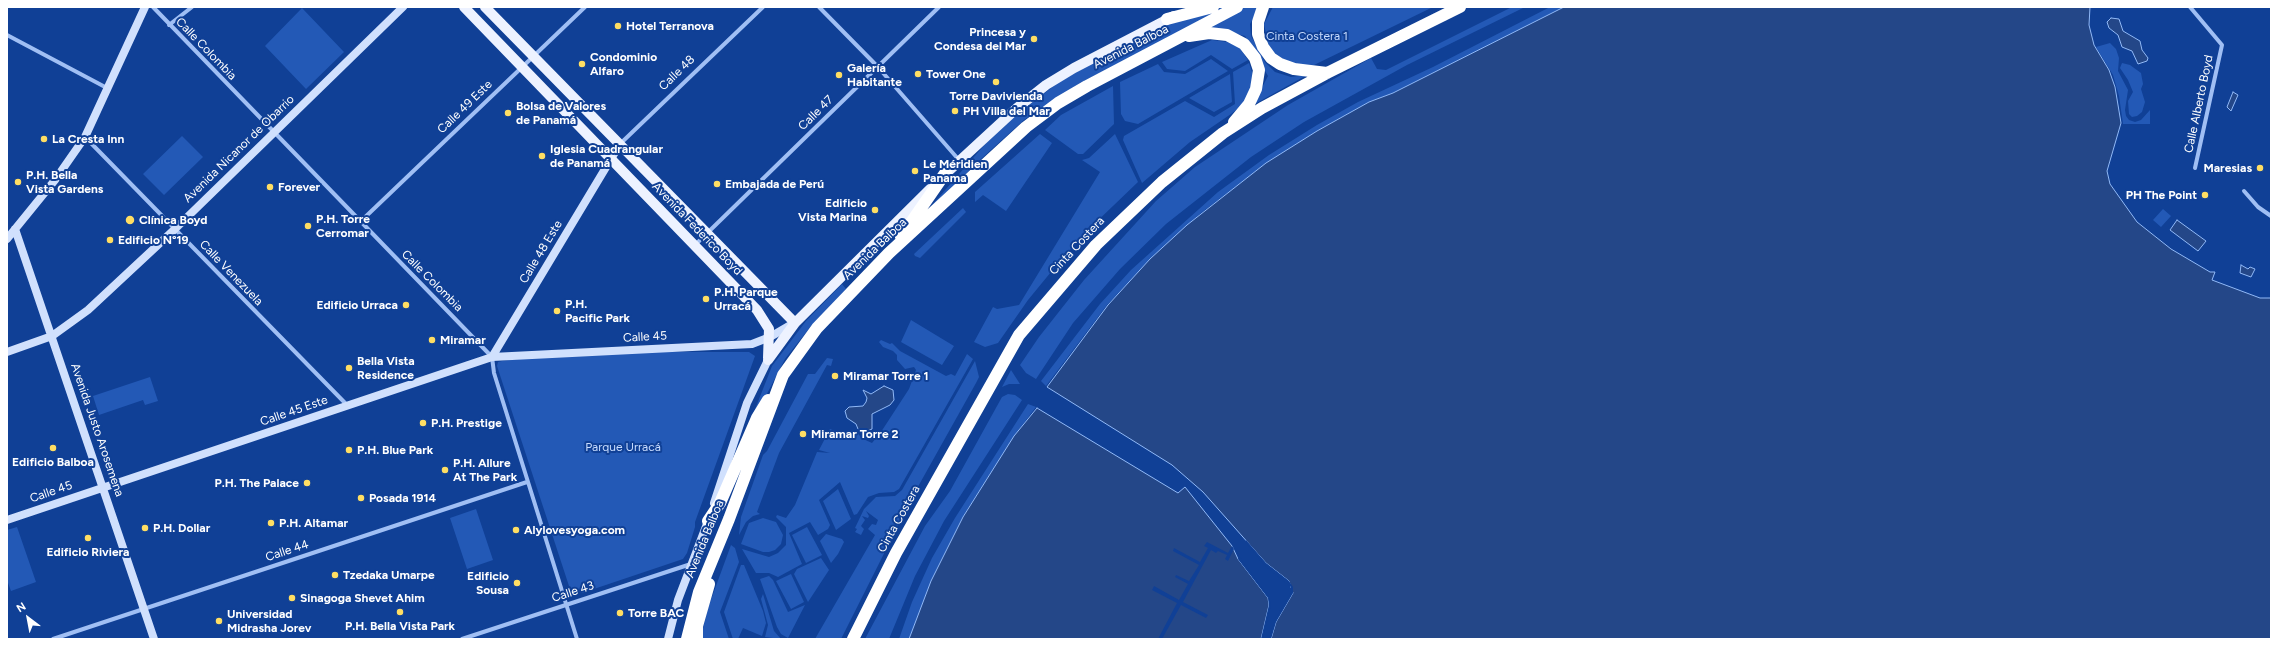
<!DOCTYPE html>
<meta charset="utf-8">
<style>
body{margin:0}
#map{position:relative;width:2278px;height:646px;overflow:hidden;background:#104096;font-family:Figtree,sans-serif}
canvas{display:block}
.frame{position:absolute;inset:0;border:8px solid #fff;pointer-events:none}
.north{position:absolute;left:8px;top:598px;width:40px;height:40px;-webkit-text-stroke:3px #104096;paint-order:stroke;rotate:328deg;font-size:11px;font-weight:700;line-height:16px;text-align:center;color:#fff}
.north::after{content:'';display:block;margin:auto;width:14px;height:18px;background:#fff;clip-path:polygon(50% 0,100% 100%,50% 72%,0 100%)}
</style>
<div id="map">
<canvas width="2278" height="646"></canvas>
<div class="frame"></div>
<div class="north">N</div>
</div>
<script>
const c = document.querySelector('canvas').getContext('2d');
c.lineJoin = 'round';
function fill(path, color) { c.fillStyle = color; c.fill(path, 'evenodd'); }
const poly = rows => new Path2D(rows.map(r => 'M' + r).join(''));
function trace(path, color, width, dash) { c.strokeStyle = color; c.lineWidth = width; c.lineCap = dash ? 'butt' : 'round'; c.setLineDash(dash || []); c.stroke(path); }
function drawText(font, color, halo, rows, align = 'center') {
  c.font = font + ' Figtree,sans-serif'; c.lineWidth = 4; c.setLineDash([]); c.textBaseline = 'middle'; c.strokeStyle = halo; c.fillStyle = color; for (const [text, x, y, turn = 0] of rows) {
    c.save(); c.translate(x, y); c.rotate((+turn || 0) * Math.PI / 180); c.textAlign = isNaN(turn) ? turn : align; if (halo) c.strokeText(text, 0, 0); c.fillText(text, 0, 0); c.restore();
  }
}
fill(poly([
 [1224,7,1229,7,1080,83,1024,120,982,158,919,220,987,142,1019,113,1059,82,1141,36,1173,23],
 [1244,7,1259,7,1250,24,1251,36,1265,62,1275,72,1291,77,1307,75,1253,105,1268,76,1245,36,1228,32,1200,31],
 [1273,7,1433,7,1314,65,1286,64,1269,48,1264,24],
 [1512,7,1523,8,1407,65,1304,122,1251,157,1166,224,1120,269,1073,323,1036,379,1026,373,1020,365,1039,337,1084,280,1156,201,1195,167,1288,105,1371,58,1377,69,1386,70],
 [1550,7,1564,7,1393,93,1369,102,1317,131,1256,171,1201,213,1150,259,1107,305,1046,386,1041,381,1100,304,1131,270,1218,192,1269,155,1317,125,1358,102,1433,67],
 [302,8,344,52,306,89,265,46],
 [1212,40,1227,42,1239,47,1248,60,1232,69,1211,55,1185,71,1167,69,1162,62],
 [2110,43,2116,49,2119,58,2118,71,2128,90,2125,110,2126,116,2129,120,2135,122,2141,120,2150,110,2150,124,2123,124,2119,96,2113,75,2096,47],
 [1211,59,1228,71,1138,124,1125,121,1121,114,1120,82,1158,64,1164,72,1185,74],
 [1249,63,1253,75,1252,85,1245,103,1231,114,1190,142,1142,183,1123,140,1124,136,1185,101,1214,117,1235,104,1233,72],
 [2122,63,2130,65,2141,73,2143,84,2141,89,2145,102,2142,112,2137,116,2132,117,2129,114,2128,101,2133,92,2128,80,2120,68],
 [1230,74,1232,102,1214,112,1189,98],
 [1113,86,1114,124,1083,154,1078,154,1045,130,1061,115],
 [1040,134,1052,143,1006,211,983,195,975,202,975,192],
 [1115,134,1138,182,1089,229,1060,261,1028,300,998,343,985,347,974,342,993,307,997,309,1019,305,1100,172,1082,160,1089,158],
 [182,136,203,157,164,195,143,174],
 [963,208,966,212,920,258,915,256,914,254],
 [2163,209,2171,216,2161,227,2153,220],
 [842,284,846,289,811,326,785,359,743,440,772,366,806,321],
 [911,320,954,346,942,365,901,342],
 [881,340,890,344,892,343,900,351,946,376,951,374,955,376,967,354,973,359,899,489,894,492,879,493,868,497,857,514,854,515,840,482,819,500,830,525,828,529,818,535,810,522,789,533,802,564,778,577,769,573,756,573,742,549,769,557,778,553,786,545,786,527,776,517,777,515,786,518,795,505,817,452,830,453,819,450,830,429,850,437,852,430,858,433,861,438,872,443,881,432,909,389,916,370,914,367,905,369,897,360,897,355,893,351,883,347,879,342],
 [584,352,749,352,755,356,695,522,695,527,687,553,683,559,582,593,575,591,569,586,497,366,498,362,502,361],
 [827,358,833,359,831,366,827,365,779,453,757,512,760,514,753,516,746,522,739,535,741,517,763,455,767,451,808,374,815,374],
 [975,361,979,377,976,383,915,492,841,639,815,639,875,535,868,529,872,524,876,525,878,520,866,511,869,516,868,518,862,516,865,520,861,526,864,529,861,535,855,532,857,529,855,528,864,509,876,497,895,496,902,490],
 [1011,370,1020,384,1009,384,1002,387],
 [150,377,158,401,145,405,143,400,99,415,93,396],
 [1008,394,1015,395,1022,400,944,521,915,576,889,639,865,639,925,526,950,491,1002,397],
 [1028,404,1036,407,1014,436,965,513,935,573,909,639,899,639,912,602,932,558,955,518],
 [838,489,851,519,836,530,823,501],
 [476,509,493,560,467,569,450,518],
 [763,518,776,522,783,535,781,544,775,550,769,552,763,552,741,544,749,523],
 [17,527,36,582,11,591,7,580,7,530],
 [807,527,822,555,806,563,792,535],
 [826,534,842,539,844,542,838,554,831,563,820,541],
 [731,545,735,548,739,562,720,612,729,639,703,639,702,632,709,605],
 [821,558,829,570,808,602,794,574,797,569],
 [741,565,744,565,763,611,766,623,762,636,743,628,738,639,733,639,724,612],
 [791,574,804,602,791,609,776,581],
 [769,576,773,580,788,612,805,605,788,638,781,634,777,627,760,579],
 [763,594,774,631,781,639,765,637,768,625,761,599]
]), '#2359b6');
const water = poly([
 [1564,7,2090,7,2089,25,2094,45,2109,70,2115,87,2121,123,2107,171,2110,184,2137,222,2171,249,2210,272,2215,272,2212,280,2260,298,2271,298,2271,639,1271,639,1276,622,1293,593,1289,581,1266,563,1203,492,1172,465,1047,387,1108,305,1150,259,1187,225,1266,163,1317,131,1369,102,1393,93,1564,7],
 [2111,18,2119,19,2123,31,2140,41,2142,50,2148,58,2147,61,2138,64,2132,51,2122,47,2118,35,2109,28,2107,22,2111,18],
 [2233,92,2238,95,2231,111,2227,107,2233,92],
 [2177,220,2206,241,2198,251,2170,230,2177,220],
 [2241,265,2248,269,2250,267,2255,269,2251,277,2240,273,2241,265],
 [884,386,893,390,894,400,890,405,872,414,872,429,863,433,858,429,856,424,847,418,845,411,849,407,863,406,866,402,867,398,863,390,871,394,884,386],
 [1037,408,1178,493,1185,487,1232,546,1238,559,1268,598,1269,605,1261,639,909,639,931,581,963,517,1014,436,1037,408]
]);
fill(water, '#244788');
trace(water, '#91b9f7', 1);
fill(poly([
 [1246,540,1266,563,1289,581,1293,587,1293,593,1276,622,1271,639,1269,639,1274,621,1291,592,1291,587,1264,565,1245,542],
 [1207,542,1228,553,1232,546,1234,549,1228,561,1225,559,1227,555,1218,551,1216,553,1211,550,1183,602,1208,615,1206,618,1181,605,1162,639,1158,639,1177,603,1152,590,1154,586,1179,600,1188,584,1175,577,1176,575,1189,581,1199,565,1173,551,1174,548,1200,562,1208,548,1204,546],
 [1239,556,1269,598,1271,605,1263,639,1261,639,1269,605,1268,598,1238,559]
]), '#104096');
trace(poly([
 [153,7,492,357,494,373,577,639],
 [819,7,877,66,959,160],
 [2190,7,2222,45,2195,168],
 [169,25,192,7],
 [7,35,107,88],
 [85,137,347,405],
 [621,143,763,7],
 [2244,191,2258,207,2271,216],
 [360,222,585,7],
 [695,245,939,7],
 [53,639,527,482],
 [462,639,691,564]
]), '#a0bff4', 4);
trace(poly([
 [15,229,154,639],
 [7,239,55,180,85,137,145,7],
 [7,352,52,336,88,310,175,229,403,7],
 [492,357,620,144],
 [714,503,747,403,768,360],
 [7,520,492,357,752,344,770,337,794,323],
 [668,639,678,600,710,516]
]), '#d0e0fd', 8);
trace(poly([
 [464,7,757,310,769,329,768,358],
 [485,7,795,323],
 [941,178,1017,108,1046,85,1074,68,1174,16],
 [768,360,795,323,930,189]
]), '#edf2ff', 10);
trace(poly([
 [1263,7,1258,22,1258,34,1263,47,1271,58,1280,64,1294,69,1327,73],
 [1167,19,1213,7],
 [1189,36,1209,33,1227,35,1244,44,1255,58,1259,70,1256,89,1249,104,1234,122],
 [901,237,946,172],
 [708,521,720,503,757,418,768,400],
 [687,639,699,592,729,519,783,375,817,328,889,253,1026,127,1058,103,1087,86,1237,7],
 [697,639,697,626,709,584],
 [853,639,896,553,1019,335,1096,245,1162,182,1223,133,1262,108,1327,73,1460,7]
]), '#fff', 12);
for (const [x, y, r, color] of [
 [618,26,4,"#ffde63"],
 [1034,39,4,"#ffde63"],
 [582,64,4,"#ffde63"],
 [918,74,4,"#ffde63"],
 [839,75,4,"#ffde63"],
 [996,82,4,"#ffde63"],
 [955,111,4,"#ffde63"],
 [508,113,4,"#ffde63"],
 [44,139,4,"#ffde63"],
 [542,156,4,"#ffde63"],
 [2260,168,4,"#ffde63"],
 [915,171,4,"#ffde63"],
 [18,182,4,"#ffde63"],
 [717,184,4,"#ffde63"],
 [270,187,4,"#ffde63"],
 [2205,195,4,"#ffde63"],
 [875,210,4,"#ffde63"],
 [130,220,5,"#ffde63"],
 [308,226,4,"#ffde63"],
 [110,240,4,"#ffde63"],
 [706,299,4,"#ffde63"],
 [406,305,4,"#ffde63"],
 [557,311,4,"#ffde63"],
 [432,340,4,"#ffde63"],
 [349,368,4,"#ffde63"],
 [835,376,4,"#ffde63"],
 [423,423,4,"#ffde63"],
 [803,434,4,"#ffde63"],
 [53,448,4,"#ffde63"],
 [349,450,4,"#ffde63"],
 [445,470,4,"#ffde63"],
 [307,483,4,"#ffde63"],
 [361,498,4,"#ffde63"],
 [271,523,4,"#ffde63"],
 [145,528,4,"#ffde63"],
 [516,530,4,"#ffde63"],
 [88,538,4,"#ffde63"],
 [335,575,4,"#ffde63"],
 [517,583,4,"#ffde63"],
 [292,598,4,"#ffde63"],
 [400,612,4,"#ffde63"],
 [620,613,4,"#ffde63"],
 [219,621,4,"#ffde63"]
]) { const dot = new Path2D(); dot.arc(x, y, r, 0, 2 * Math.PI); c.fillStyle = color; c.fill(dot); trace(dot, '#104096', 1.5); }
drawText('bold 12px', '#fff', '#104096', [
 ["Hotel Terranova",626,26],
 ["Princesa y",1026,32,"right"],
 ["Condesa del Mar",1026,46,"right"],
 ["Condominio",590,57],
 ["Alfaro",590,71],
 ["Galería",847,68],
 ["Habitante",847,82],
 ["Tower One",926,74],
 ["Torre Davivienda",996,96,"center"],
 ["Bolsa de Valores",516,106],
 ["de Panamá",516,120],
 ["PH Villa del Mar",963,111],
 ["La Cresta Inn",52,139],
 ["Iglesia Cuadrangular",550,149],
 ["de Panamá",550,163],
 ["Le Méridien",923,164],
 ["Panama",923,178],
 ["Maresias",2252,168,"right"],
 ["P.H. Bella",26,175],
 ["Vista Gardens",26,189],
 ["Embajada de Perú",725,184],
 ["Forever",278,187],
 ["PH The Point",2197,195,"right"],
 ["Edificio",867,203,"right"],
 ["Vista Marina",867,217,"right"],
 ["P.H. Torre",316,219],
 ["Cerromar",316,233],
 ["Clínica Boyd",139,220],
 ["Edificio N°19",118,240],
 ["P.H. Parque",714,292],
 ["Urracá",714,306],
 ["P.H.",565,304],
 ["Pacific Park",565,318],
 ["Edificio Urraca",398,305,"right"],
 ["Miramar",440,340],
 ["Bella Vista",357,361],
 ["Residence",357,375],
 ["Miramar Torre 1",843,376],
 ["P.H. Prestige",431,423],
 ["Miramar Torre 2",811,434],
 ["P.H. Blue Park",357,450],
 ["Edificio Balboa",53,462,"center"],
 ["P.H. Allure",453,463],
 ["At The Park",453,477],
 ["P.H. The Palace",299,483,"right"],
 ["Posada 1914",369,498],
 ["P.H. Altamar",279,523],
 ["P.H. Dollar",153,528],
 ["Alylovesyoga.com",524,530],
 ["Edificio Riviera",88,552,"center"],
 ["Tzedaka Umarpe",343,575],
 ["Edificio",509,576,"right"],
 ["Sousa",509,590,"right"],
 ["Sinagoga Shevet Ahim",300,598],
 ["Torre BAC",628,613],
 ["Universidad",227,614],
 ["Midrasha Jorev",227,628],
 ["P.H. Bella Vista Park",400,626,"center"]
], 'left');
drawText('12px', '#c8dcfe', '#104096', [
 ["Cinta Costera 1",1307,36],
 ["Parque Urracá",623,447]
]);
drawText('12px', '#fff', '#104096', [
 ["Avenida Balboa",1131,47,-27],
 ["Calle Colombia",206,49,46],
 ["Calle 48",677,73,-44],
 ["Calle Alberto Boyd",2199,104,-78],
 ["Calle 49 Este",465,107,-44],
 ["Calle 47",816,113,-45],
 ["Avenida Nicanor de Obarrio",239,149,-44],
 ["Avenida Federico Boyd",697,229,46],
 ["Cinta Costera",1077,246,-47],
 ["Avenida Balboa",875,249,-44],
 ["Calle 48 Este",541,252,-59],
 ["Calle Venezuela",231,273,46],
 ["Calle Colombia",432,281,45],
 ["Calle 45",645,337,-3],
 ["Calle 45 Este",294,411,-19],
 ["Avenida Justo Arosemena",97,430,71],
 ["Calle 45",51,492,-19],
 ["Cinta Costera",899,519,-61],
 ["Avenida Balboa",705,539,-68],
 ["Calle 44",287,551,-18],
 ["Calle 43",573,592,-18]
]);
</script>
